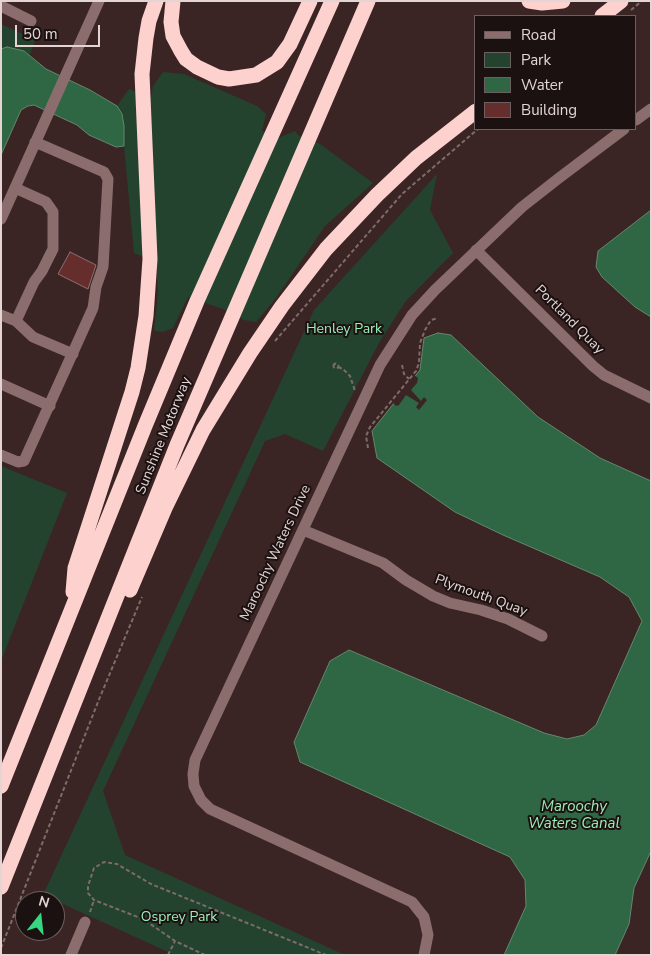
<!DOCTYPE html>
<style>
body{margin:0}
#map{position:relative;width:652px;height:956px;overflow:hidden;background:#3b2524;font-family:"Nunito Sans",sans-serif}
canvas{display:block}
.frame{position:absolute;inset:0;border:2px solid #e4d5d4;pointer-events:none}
.legend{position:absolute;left:474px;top:15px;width:162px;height:115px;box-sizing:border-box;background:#1b1111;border:1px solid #6b5f5f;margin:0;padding:6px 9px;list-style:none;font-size:15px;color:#e4d5d4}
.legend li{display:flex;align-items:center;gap:10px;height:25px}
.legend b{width:25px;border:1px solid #6b5f5f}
.north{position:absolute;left:15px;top:891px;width:50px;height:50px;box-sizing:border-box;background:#1b1111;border:1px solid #6b5f5f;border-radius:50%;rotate:16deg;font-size:14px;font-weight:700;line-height:20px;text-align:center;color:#e4d5d4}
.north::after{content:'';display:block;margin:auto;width:18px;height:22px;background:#35d881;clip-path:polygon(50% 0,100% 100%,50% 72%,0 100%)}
.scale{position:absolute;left:15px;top:25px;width:85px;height:22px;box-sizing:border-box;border:2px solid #e4d5d4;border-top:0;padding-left:6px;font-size:15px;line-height:18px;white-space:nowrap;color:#e4d5d4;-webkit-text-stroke:4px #1b1111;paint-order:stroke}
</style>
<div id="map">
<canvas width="652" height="956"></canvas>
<div class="frame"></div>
<ul class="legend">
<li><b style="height:6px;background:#8a6d6c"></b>Road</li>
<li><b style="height:14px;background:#23432e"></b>Park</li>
<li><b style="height:14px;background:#2f6644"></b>Water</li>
<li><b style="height:14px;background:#662d2d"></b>Building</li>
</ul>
<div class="north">N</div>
<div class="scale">50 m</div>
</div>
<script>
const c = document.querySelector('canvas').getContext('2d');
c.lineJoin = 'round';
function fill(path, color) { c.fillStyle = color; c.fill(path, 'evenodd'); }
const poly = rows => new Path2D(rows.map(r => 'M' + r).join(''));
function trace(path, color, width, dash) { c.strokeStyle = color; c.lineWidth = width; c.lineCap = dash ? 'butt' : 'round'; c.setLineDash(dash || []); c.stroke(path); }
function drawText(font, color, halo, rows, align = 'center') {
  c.font = font + ' "Nunito Sans",sans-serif'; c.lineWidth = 4; c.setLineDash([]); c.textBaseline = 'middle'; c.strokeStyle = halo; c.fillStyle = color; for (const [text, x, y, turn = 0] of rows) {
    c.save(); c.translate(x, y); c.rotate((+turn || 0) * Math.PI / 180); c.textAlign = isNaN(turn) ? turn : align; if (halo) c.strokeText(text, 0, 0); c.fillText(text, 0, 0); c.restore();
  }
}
fill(poly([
 [1,24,35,40,30,55,24,51,7,47,1,49],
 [163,72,184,74,257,106,266,114,262,131,278,138,295,131,298,135,320,144,373,183,325,226,276,298,256,322,244,320,223,309,188,297,173,328,163,332,154,331,158,292,156,262,134,253,124,146,124,126,122,114,117,106,129,89,151,98,153,86],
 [437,174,430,210,453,253,405,302,379,343,323,451,285,434,265,441,103,791,125,855,345,955,175,955,43,895,314,310],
 [1,466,67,493,1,661]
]), '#23432e');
const water = poly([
 [7,47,24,51,46,69,90,90,117,106,122,114,124,126,124,146,116,147,89,135,77,125,34,105,28,106,21,110,1,155,1,49,7,47],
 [651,210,651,317,635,307,602,277,596,267,598,251,651,210],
 [438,333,451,335,538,417,600,458,651,481,651,851,634,888,629,924,615,955,504,955,526,906,525,880,510,857,300,762,294,742,330,661,349,650,544,733,567,739,584,735,596,725,642,621,629,597,600,577,503,535,455,512,377,458,372,431,420,370,424,338,438,333]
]);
fill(water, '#2f6644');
trace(water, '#65876f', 1);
fill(poly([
 [414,375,418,378,417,383,411,390,421,401,424,397,427,400,419,410,416,407,419,403,406,395,399,405,396,406,392,402]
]), '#3b2524');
const building = poly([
 [70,252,96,265,88,289,58,274,70,252]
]);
fill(building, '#662d2d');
trace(building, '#8b706f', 1);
trace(poly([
 [631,10,642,1],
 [275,341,402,194,478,129],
 '333.5 366a2.5 2.5 0 1 1 5 0a2.5 2.5 0 1 1-5 0Z',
 [402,365,404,374,409,379],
 [338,367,343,369,350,376,355,391],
 [368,448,366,436,370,427,416,371,419,363,420,343,425,330,431,320,438,318],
 [90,912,94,900],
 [1,948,100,697,142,597],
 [168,955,175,941],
 [205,955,175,941,143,919,94,900,88,893,88,886,94,868,104,862,117,864,151,884,326,955]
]), '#7e6b6a', 2, [4, 2.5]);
trace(poly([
 [1,6,31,21],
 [636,120,651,109],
 [15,188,46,202,53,212,53,249,42,271,34,282,16,321],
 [1,219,99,1],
 [476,250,593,366,604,375,651,398],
 [1,315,16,321,33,337,73,354],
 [1,384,50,406],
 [1,455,18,462,24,461,93,308,96,287,103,267,108,179,104,172,35,142],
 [303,530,383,563,406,580,433,596,450,603,481,610,508,619,542,636],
 [71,955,85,922],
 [424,955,428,935,424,917,412,902,210,809,201,800,194,786,193,774,195,760,380,365,412,315,435,290,522,207,559,178,624,129]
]), '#8a6d6c', 11);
trace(poly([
 [173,1,171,22,173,36,181,51,186,59,197,67,218,77,229,79,256,75,277,62,290,44,310,1],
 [529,1,542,3,563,1],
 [602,16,621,1],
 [130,590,165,508,203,430,250,353,282,306,326,249,377,195,416,158,476,111],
 [73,592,75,568,132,392,138,368,146,316,150,259,142,74,146,38,149,21,156,1],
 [1,786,145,426,197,301,332,1],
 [1,887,177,445,368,1]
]), '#fcd1ce', 15);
drawText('14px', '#e4d5d4', '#1b1111', [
 ["Portland Quay",569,320,45],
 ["Sunshine Motorway",164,436,-68],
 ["Maroochy Waters Drive",276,553,-65],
 ["Plymouth Quay",481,596,20]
]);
drawText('14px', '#9aedb6', '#1b1111', [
 ["Henley Park",344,330],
 ["Osprey Park",179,918]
]);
drawText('italic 15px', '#9aedb5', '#1b1111', [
 ["Maroochy",574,807],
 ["Waters Canal",574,824]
]);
</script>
